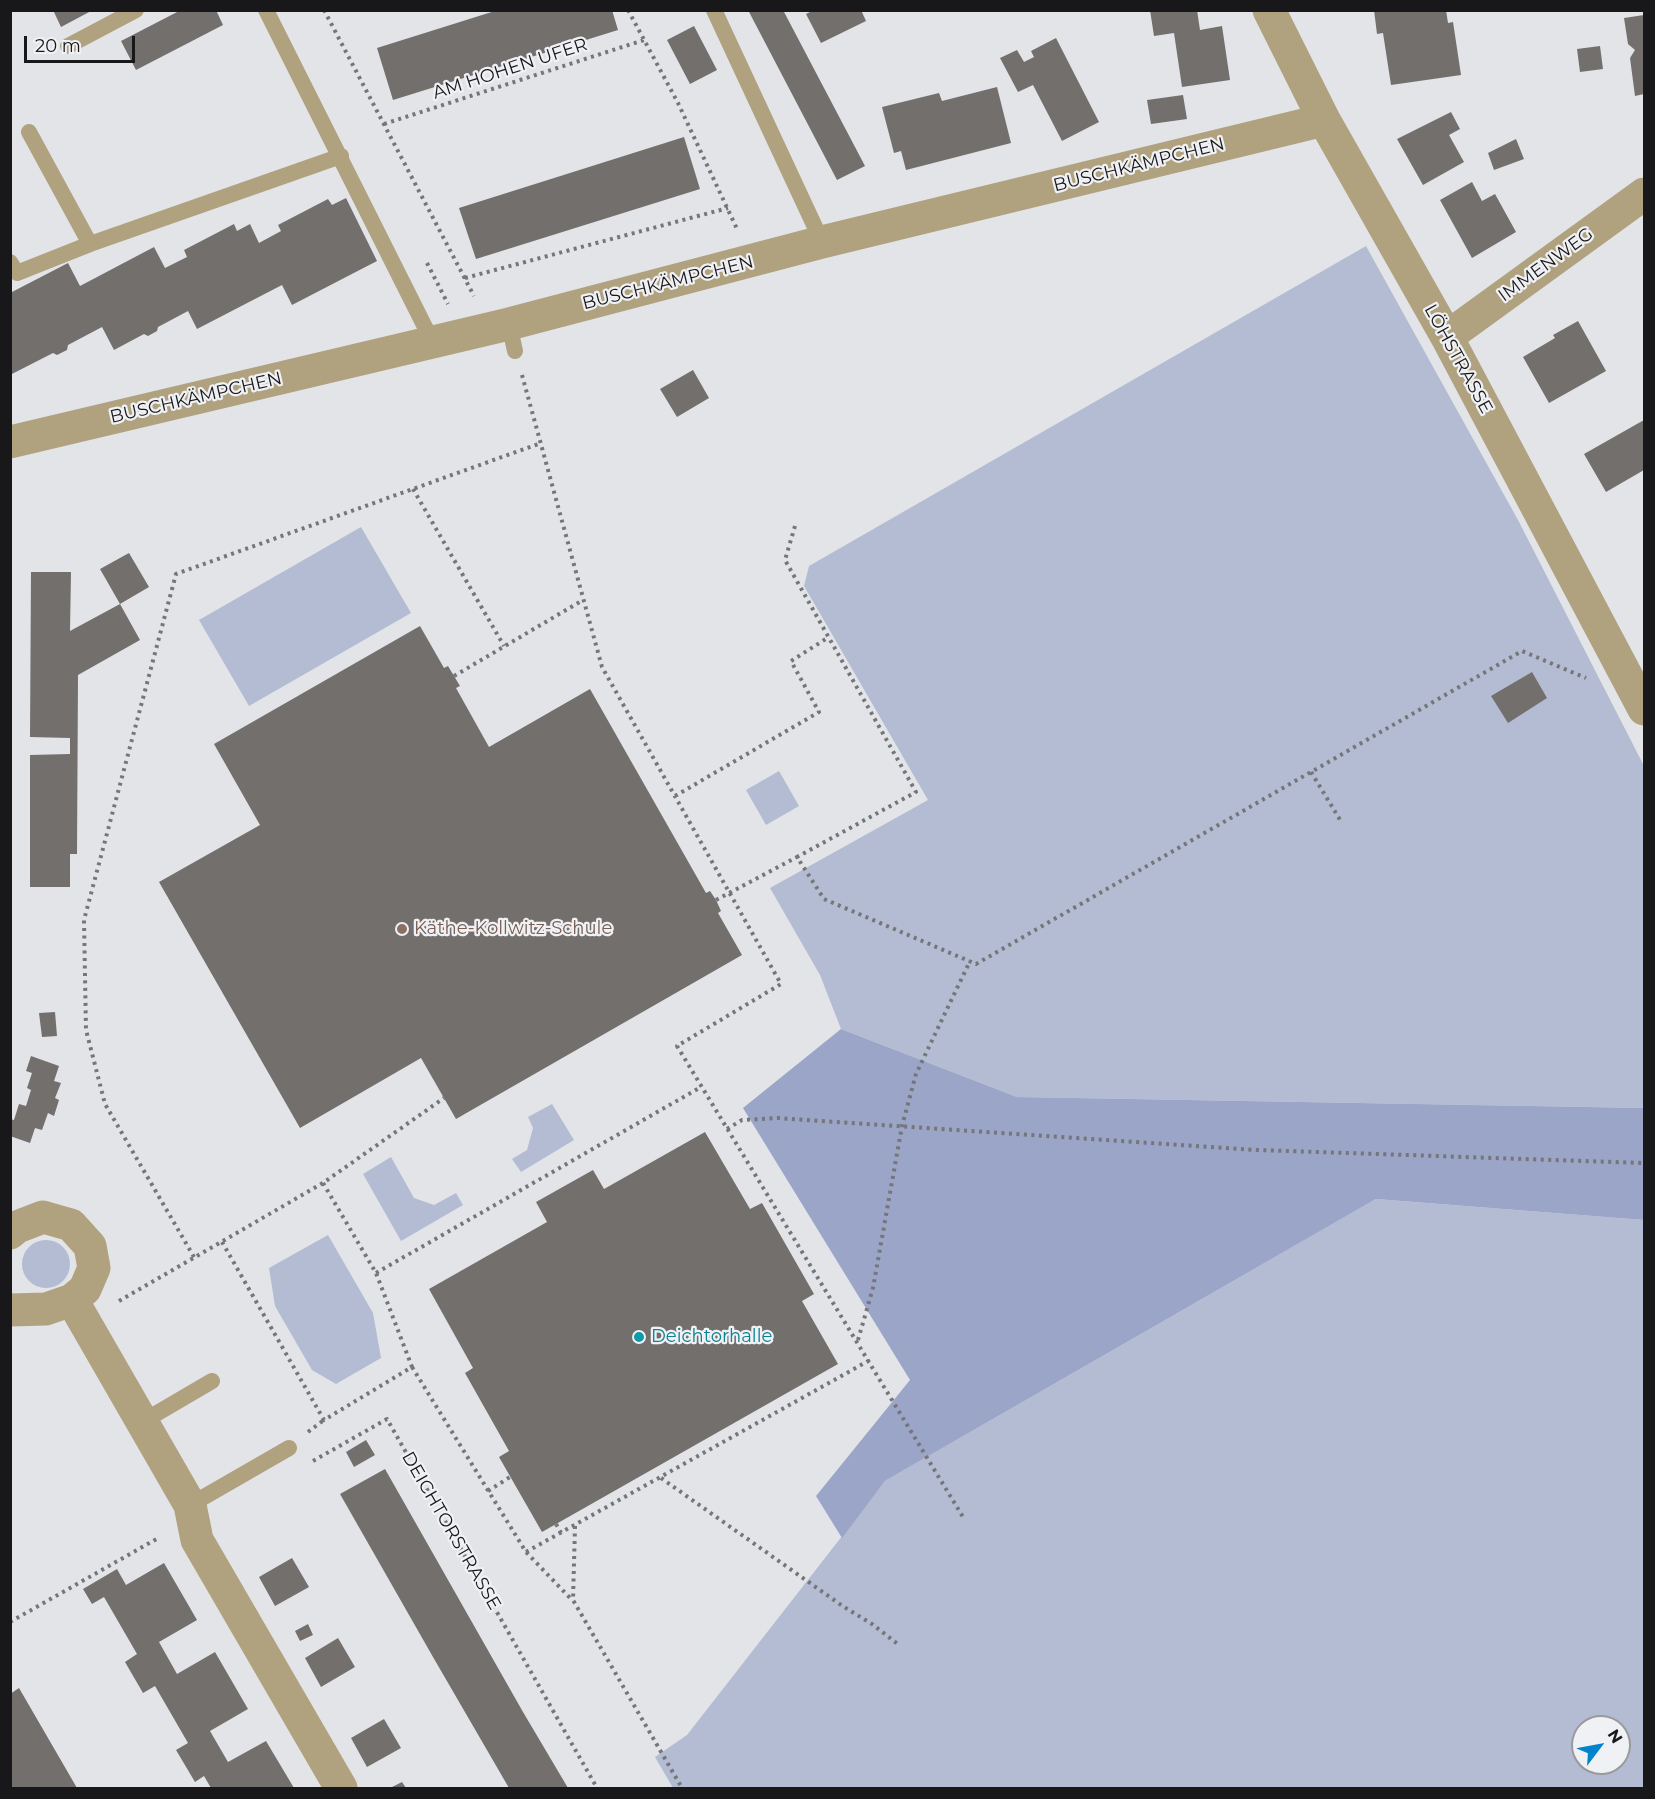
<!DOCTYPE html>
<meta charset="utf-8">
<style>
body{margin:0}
#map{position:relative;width:1655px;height:1799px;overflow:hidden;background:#e2e4e8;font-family:Montserrat,sans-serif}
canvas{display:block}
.frame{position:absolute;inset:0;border:12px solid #18181a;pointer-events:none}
.north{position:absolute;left:1571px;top:1715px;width:60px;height:60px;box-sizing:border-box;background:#f0f1f5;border:2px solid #9a9a9d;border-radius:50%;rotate:58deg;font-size:16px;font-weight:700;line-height:24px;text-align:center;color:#18181a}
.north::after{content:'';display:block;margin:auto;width:21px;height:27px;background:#0284cc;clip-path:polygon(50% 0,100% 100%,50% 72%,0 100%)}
.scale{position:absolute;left:24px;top:36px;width:111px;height:27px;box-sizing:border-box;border:3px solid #18181a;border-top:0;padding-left:8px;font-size:18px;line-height:21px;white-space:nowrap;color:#18181a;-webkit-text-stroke:4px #f0f1f5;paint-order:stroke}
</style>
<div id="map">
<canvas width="1655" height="1799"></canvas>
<div class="frame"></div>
<div class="north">N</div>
<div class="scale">20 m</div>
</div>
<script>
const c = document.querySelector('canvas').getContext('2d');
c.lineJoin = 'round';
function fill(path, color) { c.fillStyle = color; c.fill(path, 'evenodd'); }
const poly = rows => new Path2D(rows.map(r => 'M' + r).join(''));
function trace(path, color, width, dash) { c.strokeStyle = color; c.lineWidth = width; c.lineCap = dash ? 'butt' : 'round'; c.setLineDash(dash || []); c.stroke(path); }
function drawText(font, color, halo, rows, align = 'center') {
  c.font = font + ' Montserrat,sans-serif'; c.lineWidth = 4.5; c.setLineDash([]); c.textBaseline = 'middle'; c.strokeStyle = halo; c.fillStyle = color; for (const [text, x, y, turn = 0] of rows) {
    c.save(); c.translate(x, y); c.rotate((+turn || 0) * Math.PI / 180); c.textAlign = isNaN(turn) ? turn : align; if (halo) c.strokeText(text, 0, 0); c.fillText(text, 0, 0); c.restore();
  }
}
fill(poly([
 [1366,246,1518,520,1644,766,1644,1108,1017,1097,841,1029,820,975,770,888,928,800,804,586,809,566],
 [361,527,411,613,249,706,199,620],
 [779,771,799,806,766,825,746,790],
 [552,1104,574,1140,521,1172,512,1159,527,1150,533,1128,528,1117],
 [391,1157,414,1198,434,1205,456,1193,463,1205,401,1241,363,1174],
 [1376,1199,1644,1220,1644,1788,673,1788,655,1757,687,1735,885,1481],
 [1583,1727,1619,1727,1619,1763,1583,1763],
 [328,1235,373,1313,381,1358,336,1384,312,1370,275,1306,269,1268],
 '22 1264a24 24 0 1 1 48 0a24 24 0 1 1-48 0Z'
]), '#b4bcd3');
fill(poly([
 [841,1029,1017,1097,1644,1108,1644,1220,1376,1199,885,1481,842,1538,816,1496,910,1380,743,1108]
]), '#9aa5c8');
fill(poly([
 [53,10,93,10,61,27],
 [181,10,216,10,223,25,136,70,121,41],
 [498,10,612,10,618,30,393,100,377,48],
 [748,10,783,10,865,166,837,180],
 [814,10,861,10,866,21,821,43,806,14],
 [1150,10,1197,10,1200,30,1222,26,1230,80,1182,87,1174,33,1154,36],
 [1374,10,1446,10,1448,23,1453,22,1461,75,1391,85,1383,33,1377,34],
 [1644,15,1644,94,1635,96,1630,58,1635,50,1628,44,1624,18],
 [694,26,717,70,690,84,667,40],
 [1056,38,1099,122,1062,141,1033,85,1018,92,1000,58,1017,50,1024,62,1034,57,1031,51],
 [1600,46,1603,69,1580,72,1577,49],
 [997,87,1011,143,906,170,901,151,894,153,882,107,939,93,942,101],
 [1183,95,1187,119,1151,124,1147,100],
 [1451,112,1460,129,1449,135,1464,162,1423,185,1397,139],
 [684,137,700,189,476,259,459,208],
 [1516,139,1524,159,1494,170,1488,153],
 [1472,182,1482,201,1495,194,1516,232,1472,258,1440,200],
 [346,198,377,261,292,305,282,285,197,329,188,311,158,327,157,331,148,336,144,334,114,350,102,327,68,345,67,350,57,355,53,353,10,375,10,293,68,263,80,286,154,247,165,268,187,257,184,250,234,224,237,231,250,224,259,243,281,231,278,225,328,199,332,205],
 [1578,321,1606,371,1549,403,1523,357,1555,338,1553,335],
 [693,370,709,398,677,417,660,389],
 [1644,420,1644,470,1606,492,1584,454],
 [129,553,149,587,120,604,100,569],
 [31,572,71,572,70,631,120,604,140,640,78,675,77,854,70,854,70,887,30,887,30,755,70,754,70,738,30,737],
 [420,626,444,668,448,666,460,686,456,688,489,747,590,689,706,893,710,891,716,900,721,911,718,913,742,955,456,1119,421,1058,300,1128,159,882,260,825,214,744],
 [1532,672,1547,698,1508,723,1491,696],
 [55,1012,57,1036,42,1037,39,1013],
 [31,1056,59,1066,54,1081,61,1083,55,1098,59,1100,54,1116,48,1113,42,1130,35,1128,30,1143,10,1136,10,1119,14,1120,19,1104,26,1106,31,1090,27,1088,32,1073,26,1071],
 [705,1132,750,1209,762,1203,814,1294,802,1301,838,1364,542,1532,499,1457,509,1451,465,1373,473,1368,429,1289,547,1222,536,1202,593,1170,604,1189],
 [366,1440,375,1455,354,1467,346,1452],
 [385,1469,523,1712,568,1788,509,1788,433,1657,340,1494],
 [292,1558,309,1587,275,1606,259,1577],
 [164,1563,197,1620,159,1642,177,1674,215,1652,248,1709,210,1731,228,1762,266,1741,294,1788,211,1788,204,1776,195,1782,176,1750,188,1743,155,1686,143,1693,125,1662,137,1654,104,1597,92,1604,83,1589,117,1569,126,1585],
 [308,1624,313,1635,300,1641,295,1631],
 [338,1638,355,1667,321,1687,305,1658],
 [19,1688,77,1788,10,1788,10,1694],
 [384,1719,401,1748,367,1767,351,1738],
 [402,1782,406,1788,390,1788]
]), '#736f6d');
trace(poly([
 [324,10,474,296],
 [628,10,678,103,737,229],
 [384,124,644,40],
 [427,263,448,304],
 [465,278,728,208],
 [522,375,602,667,781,984,677,1046,963,1517],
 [413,489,504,646],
 [795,526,785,560,916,792,797,857,824,899,976,964,1522,651,1586,678],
 [454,676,583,600],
 [1311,772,1342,823],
 [675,796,819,712,791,661,829,637],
 [716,900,797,857],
 [727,1129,742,1120,778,1118,1256,1150,1644,1163],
 [222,1242,324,1420,412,1367,376,1273,323,1183],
 [194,1257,105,1104,86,1030,84,920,176,574,541,443],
 [376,1273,701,1087],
 [119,1301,323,1183,444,1098],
 [858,1340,873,1288,902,1126,916,1074,970,961],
 [412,1367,526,1552,572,1600],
 [308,1432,324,1420],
 [313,1461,387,1419,597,1788],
 [661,1478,844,1607,872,1624,899,1645],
 [488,1491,510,1477],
 [556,1524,561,1533],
 [575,1526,573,1600,682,1788],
 [526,1552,870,1360],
 [10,1622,160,1537]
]), '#757679', 4, [3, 4.5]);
trace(poly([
 [266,10,432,341],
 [714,10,822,242],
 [68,46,136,10],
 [29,132,90,244,341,156],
 [10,262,17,273,90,244],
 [509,324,515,351],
 [142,1422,212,1381],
 [190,1505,289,1448]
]), '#b0a17f', 16);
trace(poly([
 [1269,10,1324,120,1447,337,1644,709],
 [1447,337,1644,194],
 [10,442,509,324,822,242,1324,120],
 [10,1233,17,1227,43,1217,71,1225,90,1246,94,1268,85,1289,72,1300,46,1309,10,1310],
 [72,1300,190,1505,197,1540,341,1788]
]), '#b0a17f', 33);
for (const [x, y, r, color] of [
 [402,929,6,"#8d6e63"],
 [639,1337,6,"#0f9aa8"]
]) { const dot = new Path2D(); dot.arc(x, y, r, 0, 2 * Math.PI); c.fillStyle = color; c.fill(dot); trace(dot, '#f0f1f5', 2); }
drawText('18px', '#18181a', '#f0f1f5', [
 ["AM HOHEN UFER",510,69,-18],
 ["BUSCHKÄMPCHEN",1139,165,-14],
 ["IMMENWEG",1546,265,-36],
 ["BUSCHKÄMPCHEN",668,283,-14],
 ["LÖHSTRASSE",1458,359,61],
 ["BUSCHKÄMPCHEN",196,398,-13],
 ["DEICHTORSTRASSE",451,1531,60]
]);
drawText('18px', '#785e54', '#f0f1f5', [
 ["Käthe-Kollwitz-Schule",414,929]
], 'left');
drawText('18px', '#0d838f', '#f0f1f5', [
 ["Deichtorhalle",651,1337]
], 'left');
</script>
